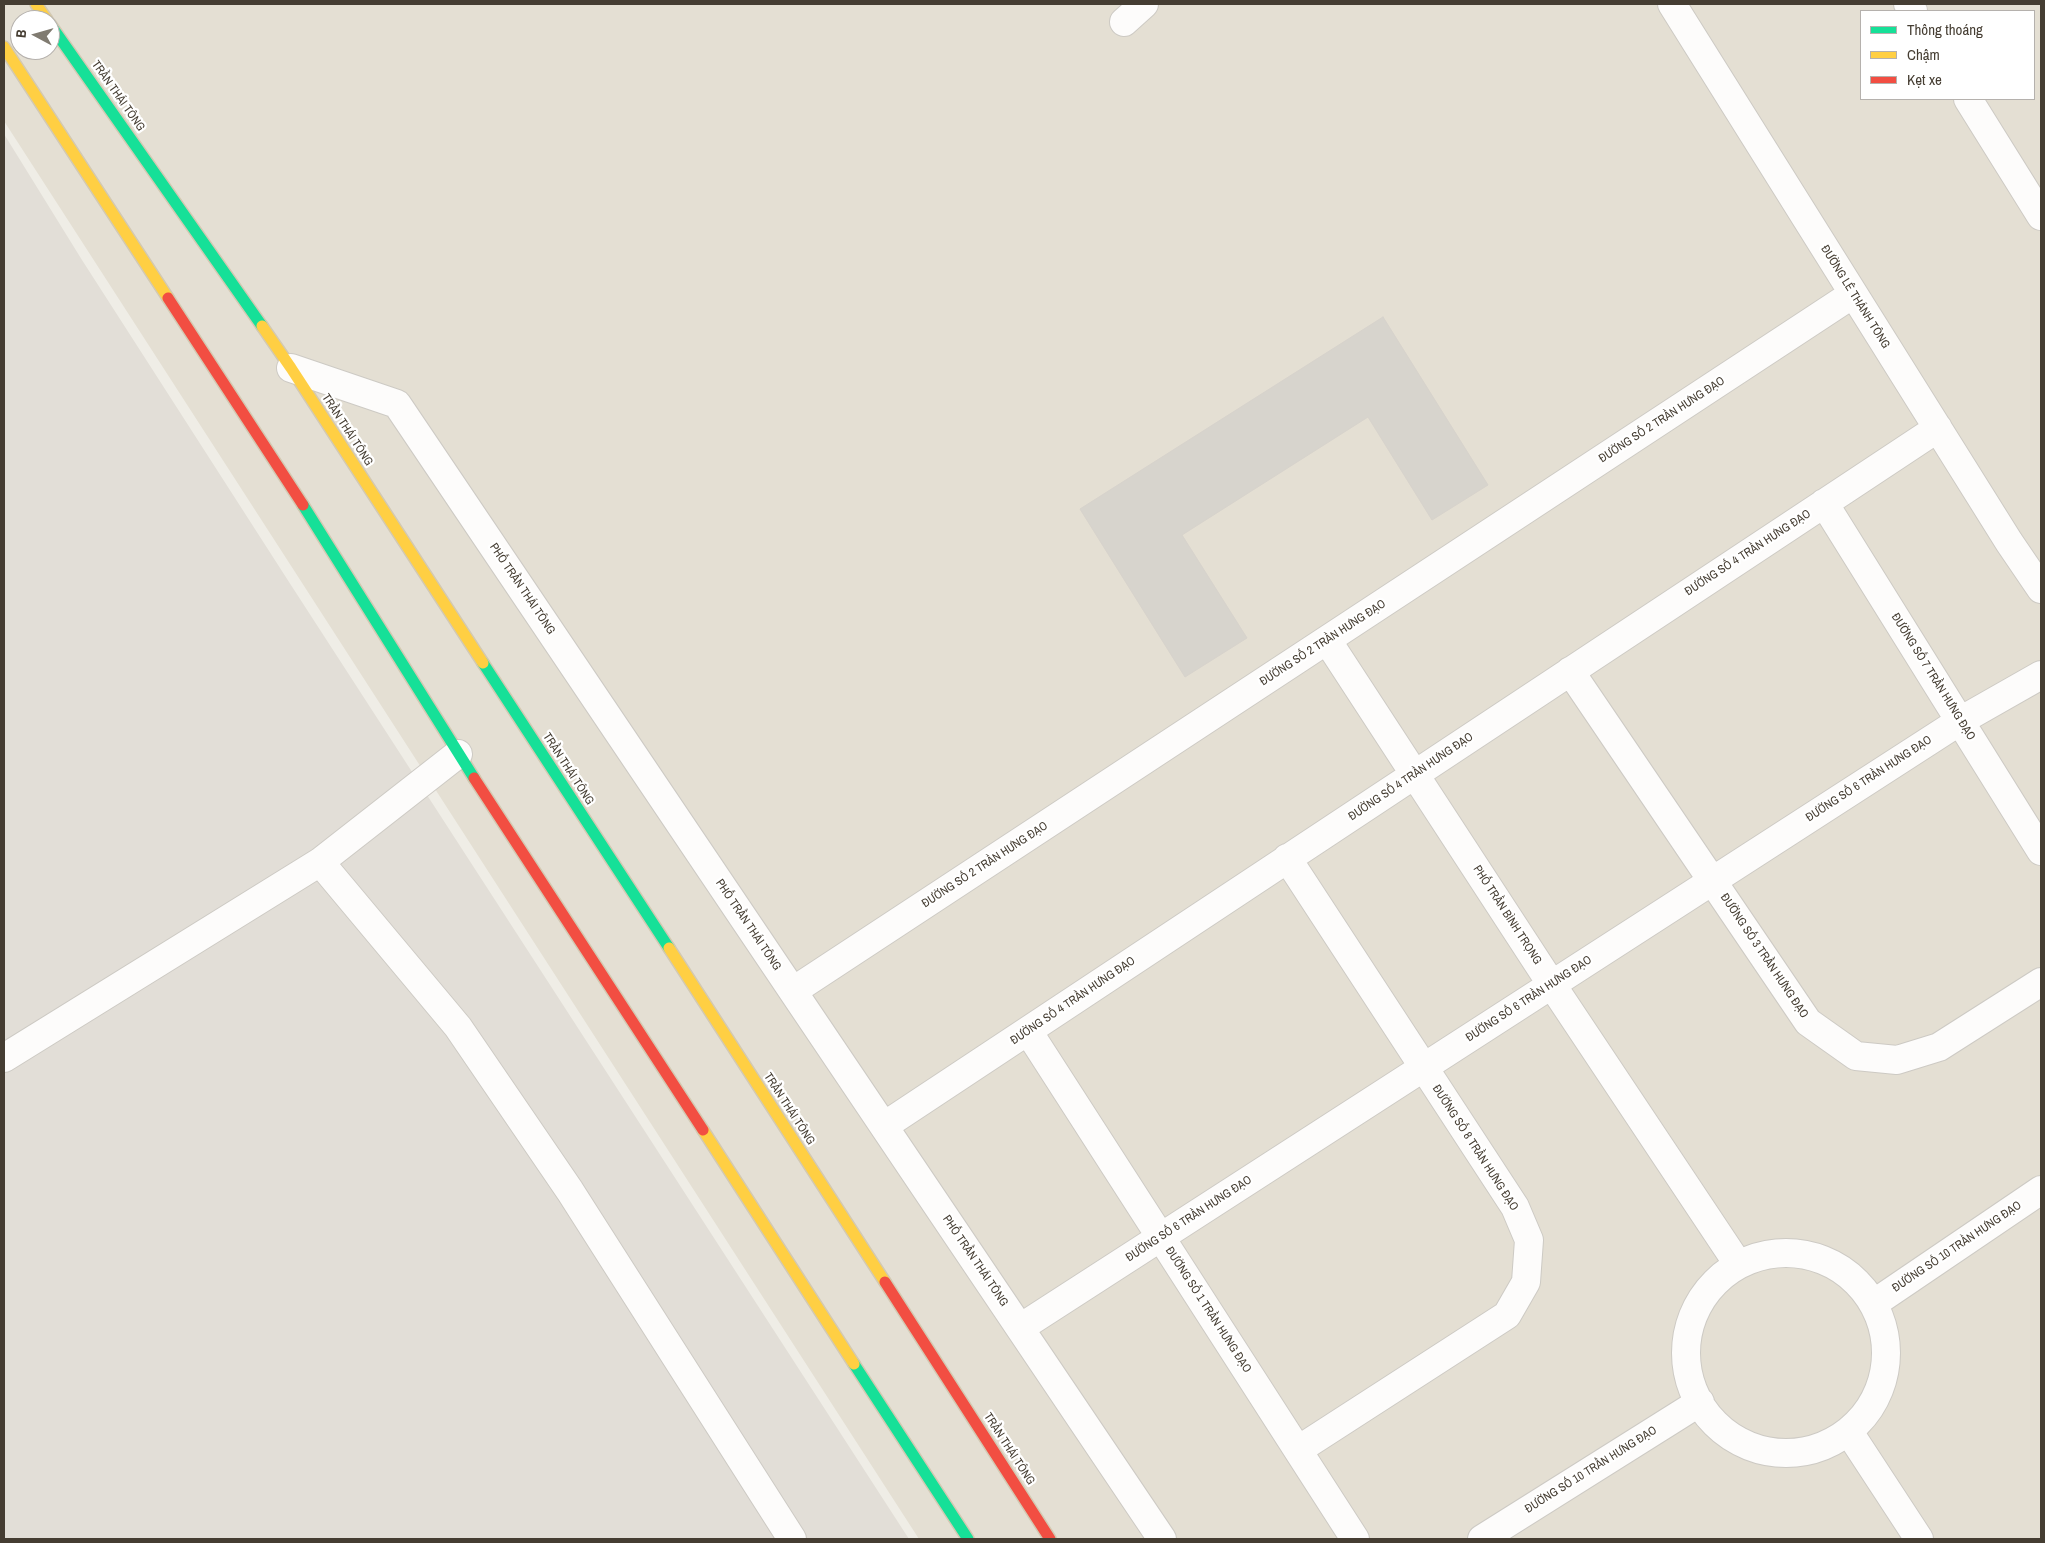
<!DOCTYPE html>
<meta charset="utf-8">
<style>
body{margin:0}
#map{position:relative;width:2045px;height:1543px;overflow:hidden;background:#efede6;font-family:"Archivo Narrow",sans-serif}
canvas{display:block}
.frame{position:absolute;inset:0;border:5px solid #453d32;pointer-events:none}
.legend{position:absolute;left:1860px;top:10px;width:175px;height:90px;box-sizing:border-box;background:#fff;border:1px solid #b5b1ad;margin:0;padding:6px 9px;list-style:none;font-size:15px;color:#453d32}
.legend li{display:flex;align-items:center;gap:10px;height:25px}
.legend b{width:25px;border:1px solid #b5b1ad}
.north{position:absolute;left:10px;top:10px;width:50px;height:50px;box-sizing:border-box;background:#fff;border:1px solid #b5b1ad;border-radius:50%;rotate:276deg;font-size:14px;font-weight:700;line-height:20px;text-align:center;color:#453d32}
.north::after{content:'';display:block;margin:auto;width:18px;height:22px;background:#807b71;clip-path:polygon(50% 0,100% 100%,50% 72%,0 100%)}
</style>
<div id="map">
<canvas width="2045" height="1543"></canvas>
<div class="frame"></div>
<ul class="legend">
<li><b style="height:6px;background:#16e098"></b>Thông thoáng</li>
<li><b style="height:6px;background:#ffcf43"></b>Chậm</li>
<li><b style="height:6px;background:#f24e42"></b>Kẹt xe</li>
</ul>
<div class="north">B</div>
</div>
<script>
const c = document.querySelector('canvas').getContext('2d');
c.lineJoin = 'round';
function fill(path, color) { c.fillStyle = color; c.fill(path, 'evenodd'); }
const poly = rows => new Path2D(rows.map(r => 'M' + r).join(''));
function trace(path, color, width, dash) { c.strokeStyle = color; c.lineWidth = width; c.lineCap = dash ? 'butt' : 'round'; c.setLineDash(dash || []); c.stroke(path); }
function drawText(font, color, halo, rows, align = 'center') {
  c.font = font + ' "Archivo Narrow",sans-serif'; c.lineWidth = 4.5; c.setLineDash([]); c.textBaseline = 'middle'; c.strokeStyle = halo; c.fillStyle = color; for (const [text, x, y, turn = 0] of rows) {
    c.save(); c.translate(x, y); c.rotate((+turn || 0) * Math.PI / 180); c.textAlign = isNaN(turn) ? turn : align; if (halo) c.strokeText(text, 0, 0); c.fillText(text, 0, 0); c.restore();
  }
}
fill(poly([
 [4,4,2041,4,2041,1539,919,1539,4,121],
 [1861,11,2034,11,2034,99,1861,99],
 [20,20,50,20,50,50,20,50]
]), '#e4dfd3');
fill(poly([
 [4,134,82,260,289,582,909,1539,4,1539]
]), '#e2ded7');
const building = poly([
 [1383,317,1488,485,1432,520,1368,417,1182,535,1247,638,1185,677,1080,509,1383,317]
]);
fill(building, '#d7d4cd');
trace(building, '#d7d3cc', 1);
const street = poly([
 [1672,4,2009,542,2041,589],
 [1908,4,1913,11],
 [1124,22,1144,4],
 [1968,99,2041,216],
 [291,368,397,404,1162,1539],
 [1824,503,2041,851],
 [1327,640,1552,985,1738,1264],
 [1570,671,1808,1022,1856,1056,1897,1060,1939,1047,2041,982],
 [1287,858,1515,1207,1529,1240,1526,1282,1507,1315,1298,1450],
 [320,862,458,1027,570,1191,792,1539],
 [793,991,1853,294],
 [1028,1031,1355,1539],
 [4,1058,320,862,458,754],
 [884,1126,1938,428],
 '1686 1353a100 100 0 1 1 200 0a100 100 0 1 1-200 0Z',
 [1873,1304,2041,1190],
 [1020,1328,1960,721,2041,675],
 [1849,1432,1919,1539],
 [1482,1539,1700,1402]
]);
const fast = poly([
 [50,24,262,326],
 [303,505,474,778],
 [483,663,669,948],
 [854,1364,968,1539]
]);
const slow = poly([
 [36,4,47,20],
 [4,47,168,298],
 [262,326,291,368,483,663],
 [669,948,885,1282],
 [703,1130,854,1364]
]);
const jam = poly([
 [168,298,303,505],
 [474,778,703,1130],
 [885,1282,1050,1539]
]);
trace(street, '#cdcac4', 30);
trace(fast, '#d3c9b2', 14);
trace(slow, '#d3c9b2', 14);
trace(jam, '#d3c9b2', 14);
trace(street, '#fdfcfb', 28);
trace(fast, '#16e098', 11);
trace(slow, '#ffcf43', 11);
trace(jam, '#f24e42', 11);
drawText('12px', '#453d32', '#fff', [
 ["TRẦN THÁI TÔNG",118,96,55],
 ["ĐƯỜNG LÊ THÁNH TÔNG",1855,297,58],
 ["ĐƯỜNG SỐ 2 TRẦN HƯNG ĐẠO",1662,420,-33],
 ["TRẦN THÁI TÔNG",347,430,57],
 ["ĐƯỜNG SỐ 4 TRẦN HƯNG ĐẠO",1748,553,-33],
 ["PHỐ TRẦN THÁI TÔNG",522,589,56],
 ["ĐƯỜNG SỐ 2 TRẦN HƯNG ĐẠO",1323,643,-33],
 ["ĐƯỜNG SỐ 7 TRẦN HƯNG ĐẠO",1933,677,58],
 ["TRẦN THÁI TÔNG",568,769,57],
 ["ĐƯỜNG SỐ 4 TRẦN HƯNG ĐẠO",1411,777,-34],
 ["ĐƯỜNG SỐ 6 TRẦN HƯNG ĐẠO",1869,779,-33],
 ["ĐƯỜNG SỐ 2 TRẦN HƯNG ĐẠO",985,865,-33],
 ["PHỐ TRẦN BÌNH TRỌNG",1507,915,57],
 ["PHỐ TRẦN THÁI TÔNG",748,925,56],
 ["ĐƯỜNG SỐ 3 TRẦN HƯNG ĐẠO",1764,956,56],
 ["ĐƯỜNG SỐ 6 TRẦN HƯNG ĐẠO",1529,999,-33],
 ["ĐƯỜNG SỐ 4 TRẦN HƯNG ĐẠO",1073,1001,-34],
 ["TRẦN THÁI TÔNG",789,1109,57],
 ["ĐƯỜNG SỐ 8 TRẦN HƯNG ĐẠO",1475,1148,57],
 ["ĐƯỜNG SỐ 6 TRẦN HƯNG ĐẠO",1189,1219,-33],
 ["ĐƯỜNG SỐ 10 TRẦN HƯNG ĐẠO",1957,1247,-34],
 ["PHỐ TRẦN THÁI TÔNG",975,1261,56],
 ["ĐƯỜNG SỐ 1 TRẦN HƯNG ĐẠO",1208,1310,57],
 ["TRẦN THÁI TÔNG",1009,1449,57],
 ["ĐƯỜNG SỐ 10 TRẦN HƯNG ĐẠO",1591,1470,-32]
]);
</script>
